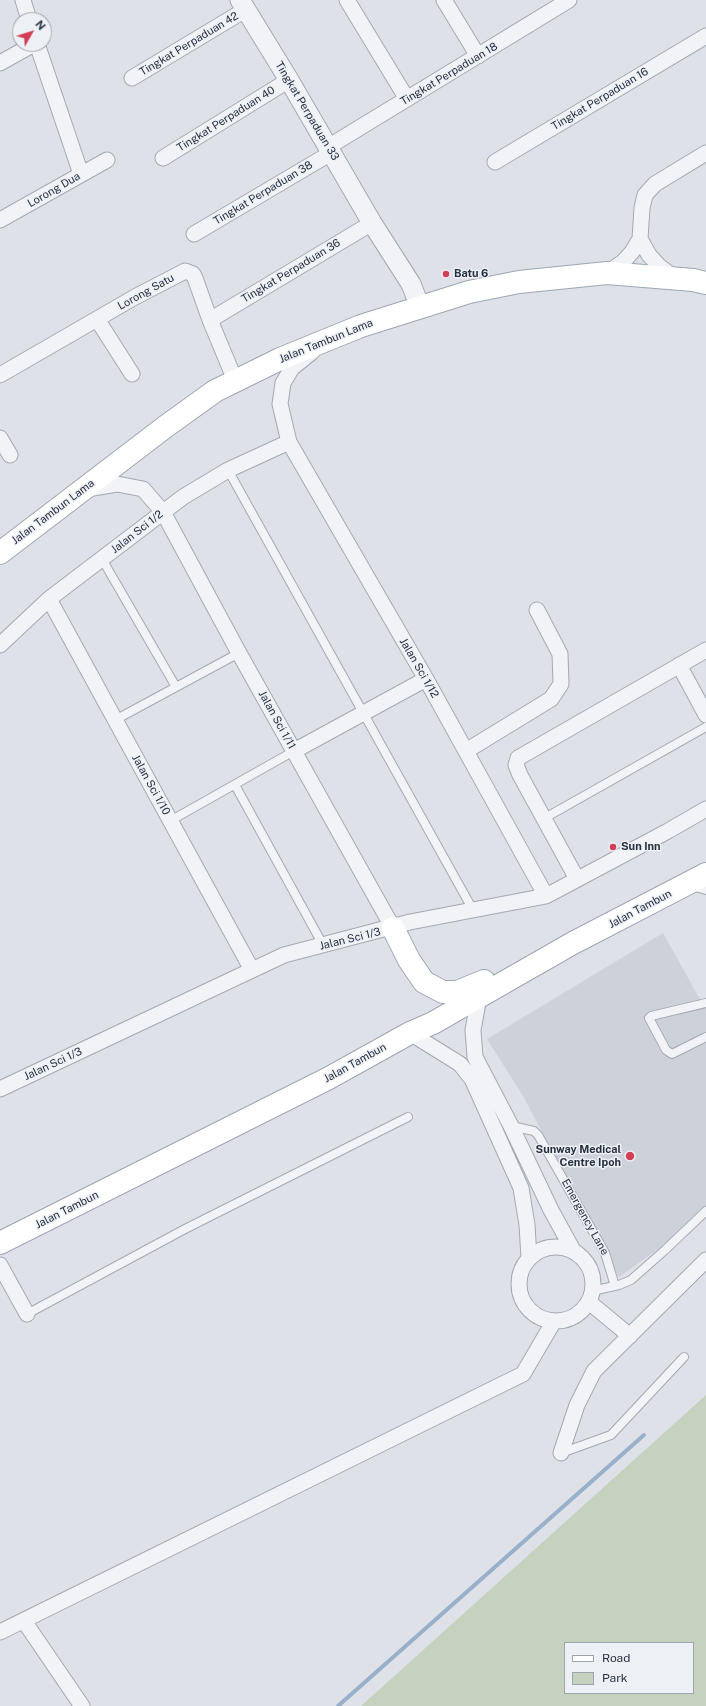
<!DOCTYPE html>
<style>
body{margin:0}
#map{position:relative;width:706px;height:1706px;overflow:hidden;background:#dee2e8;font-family:"Public Sans",sans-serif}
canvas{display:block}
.legend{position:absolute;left:564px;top:1642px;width:130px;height:52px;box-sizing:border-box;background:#edf1f6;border:1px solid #9ea4ad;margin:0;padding:5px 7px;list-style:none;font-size:12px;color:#27303f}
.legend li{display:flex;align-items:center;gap:8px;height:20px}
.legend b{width:20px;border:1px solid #9ea4ad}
.north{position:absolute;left:12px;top:12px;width:40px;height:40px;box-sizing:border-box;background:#edf1f6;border:1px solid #9ea4ad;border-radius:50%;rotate:51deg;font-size:11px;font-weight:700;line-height:16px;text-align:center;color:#27303f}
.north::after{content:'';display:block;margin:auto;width:14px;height:18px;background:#d23e56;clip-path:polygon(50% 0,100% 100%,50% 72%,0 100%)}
</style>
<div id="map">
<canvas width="706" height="1706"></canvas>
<ul class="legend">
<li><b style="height:5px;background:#fff"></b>Road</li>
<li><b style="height:11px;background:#c4d2bf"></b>Park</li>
</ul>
<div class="north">N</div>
</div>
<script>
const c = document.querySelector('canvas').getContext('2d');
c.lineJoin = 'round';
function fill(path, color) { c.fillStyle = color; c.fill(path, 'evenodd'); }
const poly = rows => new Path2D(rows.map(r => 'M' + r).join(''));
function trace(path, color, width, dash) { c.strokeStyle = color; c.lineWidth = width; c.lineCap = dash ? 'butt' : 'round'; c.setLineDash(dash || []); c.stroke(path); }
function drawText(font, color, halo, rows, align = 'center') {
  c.font = font + ' "Public Sans",sans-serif'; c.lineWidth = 3; c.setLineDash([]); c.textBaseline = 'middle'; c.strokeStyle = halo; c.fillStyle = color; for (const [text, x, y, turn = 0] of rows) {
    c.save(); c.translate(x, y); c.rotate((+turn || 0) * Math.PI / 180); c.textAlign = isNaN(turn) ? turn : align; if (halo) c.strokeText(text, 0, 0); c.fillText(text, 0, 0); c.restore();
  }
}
fill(poly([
 [663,933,706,1010,706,1215,619,1277,523,1096,487,1039]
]), '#ccd1da');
fill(poly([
 [706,1395,706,1706,361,1706],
 [565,1643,693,1643,693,1693,565,1693]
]), '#c4d2bf');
trace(poly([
 [338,1706,644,1435]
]), '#98b0c9', 4);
const service = poly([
 [228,470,473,910],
 [102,559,176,687],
 [115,720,239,653],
 [235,785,323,945],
 [543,819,706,727],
 [170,821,294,751],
 [691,886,706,890],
 [706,1003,651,1016,649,1018,666,1050,672,1054,706,1037],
 [511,1126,534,1131,538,1135,605,1253,615,1286],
 [592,1291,619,1285,631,1280,665,1250,706,1211],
 [27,1314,185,1229,408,1117],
 [561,1453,611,1435,684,1357]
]);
const minor = poly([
 [23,0,29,20],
 [347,0,407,99],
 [444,0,478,56],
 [37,44,81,174],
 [0,63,34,44],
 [132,78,245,10],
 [328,147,569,0],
 [163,158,289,80],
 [495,162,706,36],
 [0,220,107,160],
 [194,234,331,153],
 [640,239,649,255,659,266,675,278],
 [607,273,623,262,632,252,640,239,642,208,645,195,655,184,706,153],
 [97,319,132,374],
 [210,320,372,223],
 [312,352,292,368,283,383,280,404,289,442,426,679,546,896],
 [0,375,135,297,185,271,193,274,195,278,210,320,235,380],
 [0,438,10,455],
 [87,489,117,484,143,489,163,512,239,653,393,928],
 [49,599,252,970],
 [0,645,49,599,183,497,228,470,289,442],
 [679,665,706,715],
 [294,751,426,679],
 [466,751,551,699,561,684,560,654,537,610],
 [577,879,520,775,516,765,518,758,706,650],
 [479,997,473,1030,475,1057,511,1126,551,1210,574,1252],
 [410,1033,460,1064,472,1079,521,1188,527,1225,529,1258],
 [0,1089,284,955,410,922,546,896,668,831,706,809],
 '519 1284a37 37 0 1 1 74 0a37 37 0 1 1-74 0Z',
 [0,1265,27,1314],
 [589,1302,630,1336],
 [561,1453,577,1405,594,1371,706,1260],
 [24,1621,82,1706],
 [0,1632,523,1374,554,1321]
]);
const tertiary = poly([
 [240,0,289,80,372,223,411,284,420,307]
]);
const primary = poly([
 [0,553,165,427,215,391,280,359,361,326,469,292,519,282,607,273,693,280,706,283],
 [393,928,409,960,424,982,443,992,457,992,484,981],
 [0,1243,329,1078,410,1033,433,1023,573,943,706,874]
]);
trace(service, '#a3a9b2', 10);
trace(minor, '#a3a9b2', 17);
trace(tertiary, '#a3a9b2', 21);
trace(primary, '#9da6b4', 24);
trace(service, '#f1f3f6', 8);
trace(minor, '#f1f3f6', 15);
trace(tertiary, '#f1f3f6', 19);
trace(primary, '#fff', 22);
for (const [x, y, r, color] of [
 [446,274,4,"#d23e56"],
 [613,847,4,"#d23e56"],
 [630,1156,5,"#d23e56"]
]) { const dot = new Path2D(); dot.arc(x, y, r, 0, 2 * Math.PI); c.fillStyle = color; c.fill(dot); trace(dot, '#edf1f6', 1.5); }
drawText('11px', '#27303f', '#edf1f6', [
 ["Tingkat Perpaduan 42",189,44,-31],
 ["Tingkat Perpaduan 18",449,74,-31],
 ["Tingkat Perpaduan 16",600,99,-31],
 ["Tingkat Perpaduan 33",307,111,59],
 ["Tingkat Perpaduan 40",226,119,-32],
 ["Lorong Dua",54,190,-30],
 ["Tingkat Perpaduan 38",263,193,-31],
 ["Tingkat Perpaduan 36",291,271,-31],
 ["Lorong Satu",146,292,-29],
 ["Jalan Tambun Lama",326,341,-22],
 ["Jalan Tambun Lama",53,512,-37],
 ["Jalan Sci 1/2",137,532,-38],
 ["Jalan Sci 1/12",419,668,60],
 ["Jalan Sci 1/11",277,720,61],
 ["Jalan Sci 1/10",151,785,61],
 ["Jalan Tambun",640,909,-28],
 ["Jalan Sci 1/3",350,939,-14],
 ["Jalan Tambun",355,1063,-29],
 ["Jalan Sci 1/3",53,1064,-25],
 ["Jalan Tambun",67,1210,-27],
 ["Emergency Lane",585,1217,61]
]);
drawText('bold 11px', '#27303f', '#edf1f6', [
 ["Batu 6",454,274],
 ["Sun Inn",621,847],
 ["Sunway Medical",621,1150,"right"],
 ["Centre Ipoh",621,1163,"right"]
], 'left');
</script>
